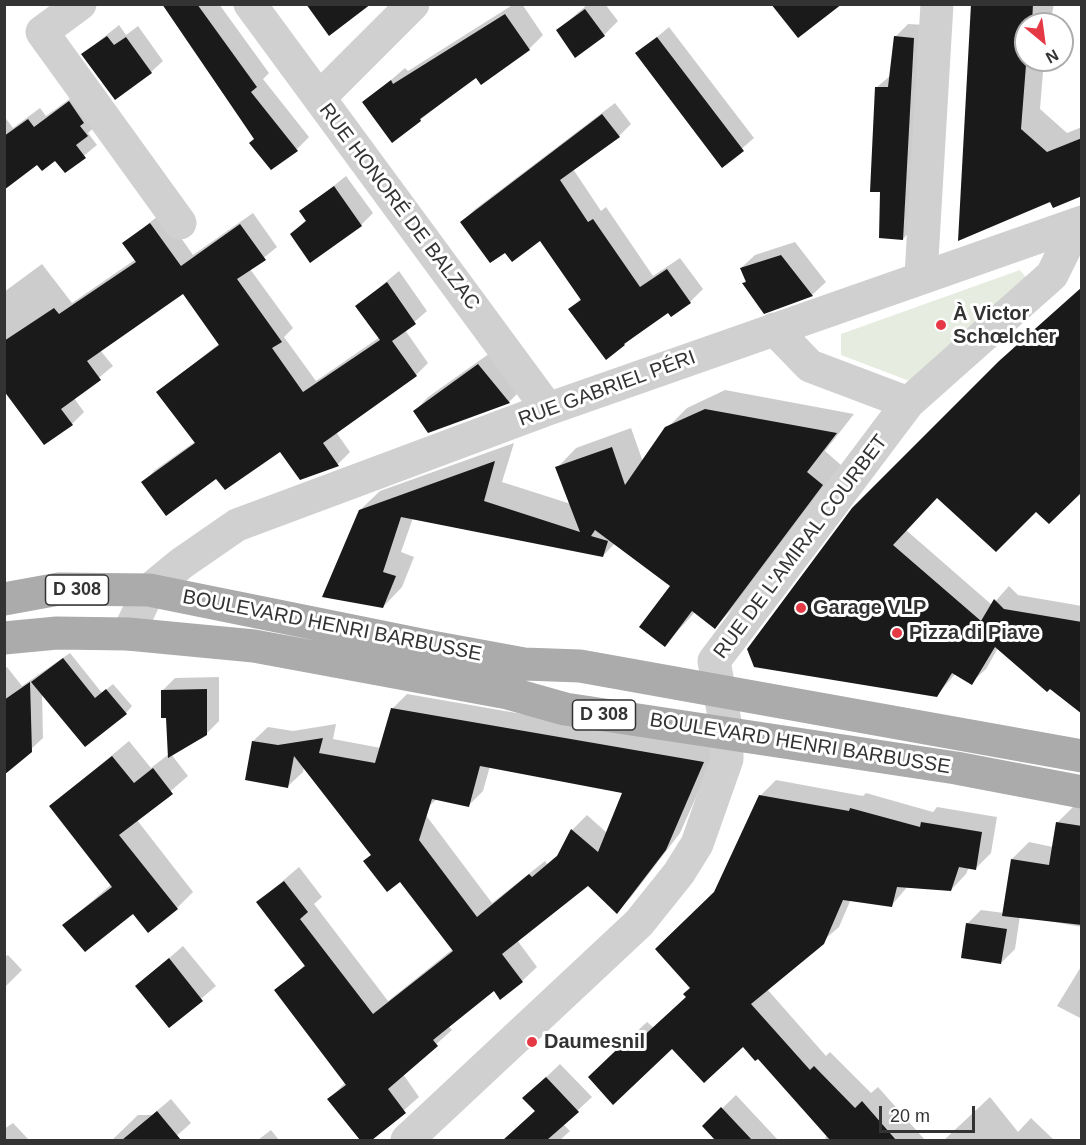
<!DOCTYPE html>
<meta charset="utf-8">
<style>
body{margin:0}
#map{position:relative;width:1086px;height:1145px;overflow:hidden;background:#fff;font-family:Helvetica,sans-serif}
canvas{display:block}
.frame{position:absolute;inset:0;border:6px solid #333;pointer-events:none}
.north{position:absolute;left:1014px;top:12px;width:60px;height:60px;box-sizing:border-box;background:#fff;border:2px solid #adadad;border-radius:50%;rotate:151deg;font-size:16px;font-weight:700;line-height:24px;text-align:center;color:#333}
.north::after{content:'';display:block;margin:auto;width:21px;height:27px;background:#e63946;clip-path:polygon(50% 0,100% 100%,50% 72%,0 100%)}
.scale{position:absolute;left:879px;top:1106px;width:96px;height:27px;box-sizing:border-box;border:3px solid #333;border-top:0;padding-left:8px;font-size:18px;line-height:21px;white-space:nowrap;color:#333;-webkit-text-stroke:4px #fff;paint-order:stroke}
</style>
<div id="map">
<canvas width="1086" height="1145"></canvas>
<div class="frame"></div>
<div class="north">N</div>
<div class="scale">20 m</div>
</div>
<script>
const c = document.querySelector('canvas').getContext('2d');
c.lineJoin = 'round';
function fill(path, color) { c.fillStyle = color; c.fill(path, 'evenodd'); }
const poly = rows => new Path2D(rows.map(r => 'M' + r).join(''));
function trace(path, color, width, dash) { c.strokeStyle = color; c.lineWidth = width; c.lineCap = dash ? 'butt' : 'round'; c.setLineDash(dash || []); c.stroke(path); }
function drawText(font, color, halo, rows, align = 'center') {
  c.font = font + ' Helvetica,sans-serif'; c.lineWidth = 6; c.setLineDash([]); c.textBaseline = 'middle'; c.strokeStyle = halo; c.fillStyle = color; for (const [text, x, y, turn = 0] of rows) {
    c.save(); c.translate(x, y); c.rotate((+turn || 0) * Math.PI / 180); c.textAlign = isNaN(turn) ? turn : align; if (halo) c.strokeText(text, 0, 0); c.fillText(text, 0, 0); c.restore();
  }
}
fill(poly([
 [1020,270,1027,279,912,382,841,355,841,334]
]), '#e6ecdf');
fill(poly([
 [163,4,219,4,269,73,263,79,309,137,297,149,256,138],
 [514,4,522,4,543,35,529,49,476,76,420,120,364,103,405,68,408,71],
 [588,4,605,4,618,21,604,35,558,30],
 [977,4,1054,4,1050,24,1026,24,1026,60,1044,60,1040,109,1067,133,1082,127,1082,194,1050,200,959,239],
 [908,24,926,25,915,226,903,239,881,191,876,88,891,75,895,37],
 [119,25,126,35,138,26,163,61,151,72,83,54],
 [669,27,754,138,722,166,637,54],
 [82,90,99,123,88,133,97,145,65,171,56,159,38,163,4,188,4,116,13,128,40,108,46,116],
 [615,103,631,124,619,136,573,169,601,211,606,207,653,276,680,258,703,289,690,302,671,315,668,311,606,358,570,309,581,298,540,239,505,251,462,222,474,210],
 [346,176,373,213,361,225,310,261,292,234,307,219,301,212],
 [163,212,193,255,253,213,277,247,250,269,293,328,284,337,316,381,380,337,357,306,399,271,427,311,405,330,428,363,416,375,336,432,350,452,338,464,300,478,280,450,216,477,143,482,155,470,196,441,158,392,220,343,183,292,100,350,113,366,74,398,84,412,72,424,44,443,4,389,4,292,42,264,72,303,136,259,124,243],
 [795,242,826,282,812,295,744,283,747,280,741,268,755,255],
 [1015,346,1036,510,938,496,906,530,992,605,1009,586,1018,595,1082,606,1082,695,998,648,986,669,971,683,956,673,937,695,755,666],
 [493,351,523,388,509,402,429,432,415,411,428,397],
 [725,390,854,414,825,451,841,465,734,607,715,627,695,612,665,645,672,585,615,543,603,556,413,518,401,552,414,557,402,587,383,607,360,510,380,491,514,443,502,482,571,504,557,468,576,448,631,428,643,462,667,428,687,408],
 [70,653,102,693,113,684,132,706,126,713,42,693,43,738,5,773,4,669,7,667,22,686],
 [219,677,219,721,206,734,171,754,188,776,137,820,193,892,177,908,133,912,64,925,112,884,51,806,129,741,151,768,169,754,168,716,162,691,175,678],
 [407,694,718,748,680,833,631,897,617,911,588,884,517,940,537,967,522,981,494,989,448,1026,452,1030,403,1074,419,1097,370,1140,362,1140,329,1099,346,1082,276,991,306,964,258,902,299,867,322,897,314,904,388,1001,453,949,401,880,373,854,304,766,303,772,288,786,253,741,268,727,293,731,336,724,333,739,381,748,392,709],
 [490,766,624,791,607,833,587,815,572,830,561,852,547,864,545,861,492,903,419,806,428,807,437,799,468,806,483,791],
 [776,780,863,796,866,793,933,812,937,807,997,817,991,853,976,868,969,867,966,874,951,890,908,886,891,906,851,899,839,927,767,989,826,1056,830,1052,871,1093,878,1087,925,1140,827,1140,825,1138,827,1135,758,1057,743,1045,672,1047,605,1061,647,1022,654,1028,688,996,716,892,760,796],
 [1075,805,1082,807,1082,927,1020,916,1015,949,1001,963,967,924,981,910,1004,913,1012,859,1029,842,1053,847,1058,822],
 [183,946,216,986,169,1026,137,986],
 [8,955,22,970,4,988,4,957],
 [1082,965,1082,1019,1057,1006],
 [560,1064,592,1097,563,1124,570,1131,560,1140,504,1140,536,1110,538,1085],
 [736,1095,778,1140,717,1140,704,1126],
 [990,1097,1018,1132,1031,1118,1054,1140,944,1140],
 [171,1099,191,1123,172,1140,112,1140,138,1115,152,1115],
 [13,1123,29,1140,4,1140,4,1129],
 [271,1130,279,1140,258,1140]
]), '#0003');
fill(poly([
 [162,4,197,4,257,87,251,92,298,151,271,170,249,143,254,139],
 [306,4,371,4,329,36],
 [771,4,842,4,798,38],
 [971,4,1033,4,1032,24,1026,24,1026,60,1030,60,1030,65,1026,65,1021,129,1047,152,1082,138,1082,196,1053,208,1050,202,958,241],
 [585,9,605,36,575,58,556,30],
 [505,14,530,50,481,85,476,78,420,119,421,121,392,143,362,102,391,80,393,84],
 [107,36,114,45,126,37,152,73,115,100,81,54],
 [894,36,914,38,903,240,879,238,880,192,870,192,875,87,888,87],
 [657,37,744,151,722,168,635,53],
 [69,101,84,123,80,126,88,136,76,145,86,158,65,173,55,161,42,171,37,165,4,190,4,136,28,119,34,127],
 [602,114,620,137,560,180,588,222,593,219,640,287,667,269,691,303,671,317,668,313,624,344,625,345,606,360,568,309,581,300,540,241,512,262,505,253,490,263,460,222],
 [334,186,362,226,310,263,290,234,306,221,299,211],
 [150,223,181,266,240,224,266,260,237,279,282,342,272,348,303,392,380,340,355,306,387,282,416,324,392,341,417,376,323,443,339,466,300,480,280,452,225,490,216,479,166,516,141,482,195,443,156,392,219,345,183,294,87,361,101,380,61,409,73,425,44,445,4,391,4,341,54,308,59,314,136,262,122,243],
 [781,255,813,296,764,314,742,283,746,282,740,268],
 [1082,287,1082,492,1049,524,1036,512,996,552,937,498,893,545,981,621,994,599,1004,609,1082,622,1082,714,1050,689,1047,692,995,647,972,685,952,673,937,697,754,667,747,649,852,508,999,361],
 [478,364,510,403,428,433,413,411],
 [705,409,837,433,807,472,823,485,715,629,692,611,665,647,639,627,670,586,595,530,591,536,608,541,603,557,401,517,383,572,396,576,383,608,322,597,359,510,495,461,484,501,580,532,555,467,612,447,625,485,665,427],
 [63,658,95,698,106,689,127,714,85,747,31,682],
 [30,682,32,752,4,775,4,700],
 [207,689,207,735,168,758,166,718,161,718,161,690],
 [391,708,704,762,666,850,617,914,588,886,502,954,523,982,500,1000,494,991,433,1040,438,1046,388,1089,406,1113,372,1140,360,1140,327,1099,346,1085,274,990,305,966,256,902,284,881,308,912,300,919,373,1014,453,951,400,882,387,892,363,861,371,855,294,756,288,788,245,780,252,741,278,745,323,738,319,753,375,763],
 [480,766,622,793,598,852,571,829,557,856,532,877,529,874,477,917,419,840,432,799,469,807],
 [112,756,134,783,153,768,173,794,119,835,178,909,148,933,133,914,85,952,62,925,112,887,49,806],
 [759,795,849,811,850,808,920,827,921,822,982,832,976,870,959,867,951,891,897,887,892,907,843,900,824,944,751,1004,810,1070,814,1066,855,1108,862,1101,896,1140,830,1140,758,1059,755,1061,743,1047,704,1083,672,1049,613,1105,588,1077,631,1036,637,1042,686,997,683,994,690,988,655,949,714,892],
 [1056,822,1082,826,1082,925,1002,916,1011,859,1049,865],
 [966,923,1007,929,1001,964,961,958],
 [169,958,203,1001,169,1028,135,986],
 [546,1077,579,1112,547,1140,503,1140,535,1111,522,1098],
 [721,1107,752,1140,715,1140,702,1126],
 [157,1111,181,1140,122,1140]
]), '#1a1a1a');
trace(poly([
 [80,4,42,32,180,223],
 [250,4,548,409],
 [319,98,413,4],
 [921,276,937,4],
 [774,329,810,366,908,403],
 [128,634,149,590,182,563,237,525,548,409,1082,222],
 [407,1140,639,923,679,873,697,844,727,759,727,733,714,661,908,403,1052,275,1077,224]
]), '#d0d0d0', 33);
trace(poly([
 [4,599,59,589,149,590,431,647,524,664,580,666,1082,756],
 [4,638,57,633,128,634,254,646,508,693,565,709,956,768,1082,792]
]), '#ababab', 33);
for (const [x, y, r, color] of [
 [941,325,6,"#e63946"],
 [801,608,6,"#e63946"],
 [897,633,6,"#e63946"],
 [532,1042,6,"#e63946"]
]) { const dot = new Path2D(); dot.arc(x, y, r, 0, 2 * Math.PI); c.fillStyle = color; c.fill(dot); trace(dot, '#fff', 2); }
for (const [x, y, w] of [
 [77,590,63],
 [604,715,63]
]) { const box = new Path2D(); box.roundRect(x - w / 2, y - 15, w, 30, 4.5); c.fillStyle = '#fff'; c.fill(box); trace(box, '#333', 1.5); }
drawText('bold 18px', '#333', null, [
 ["D 308",77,590],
 ["D 308",604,715]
]);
drawText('20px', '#333', '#fff', [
 ["RUE HONORÉ DE BALZAC",399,207,53],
 ["RUE GABRIEL PÉRI",607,389,-20],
 ["RUE DE L'AMIRAL COURBET",801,547,-53],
 ["BOULEVARD HENRI BARBUSSE",332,626,11],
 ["BOULEVARD HENRI BARBUSSE",800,744,9]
]);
drawText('bold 20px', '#333', '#fff', [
 ["À Victor",953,314],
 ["Schœlcher",953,337],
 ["Garage VLP",813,608],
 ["Pizza di Piave",909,633],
 ["Daumesnil",544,1042]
], 'left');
</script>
